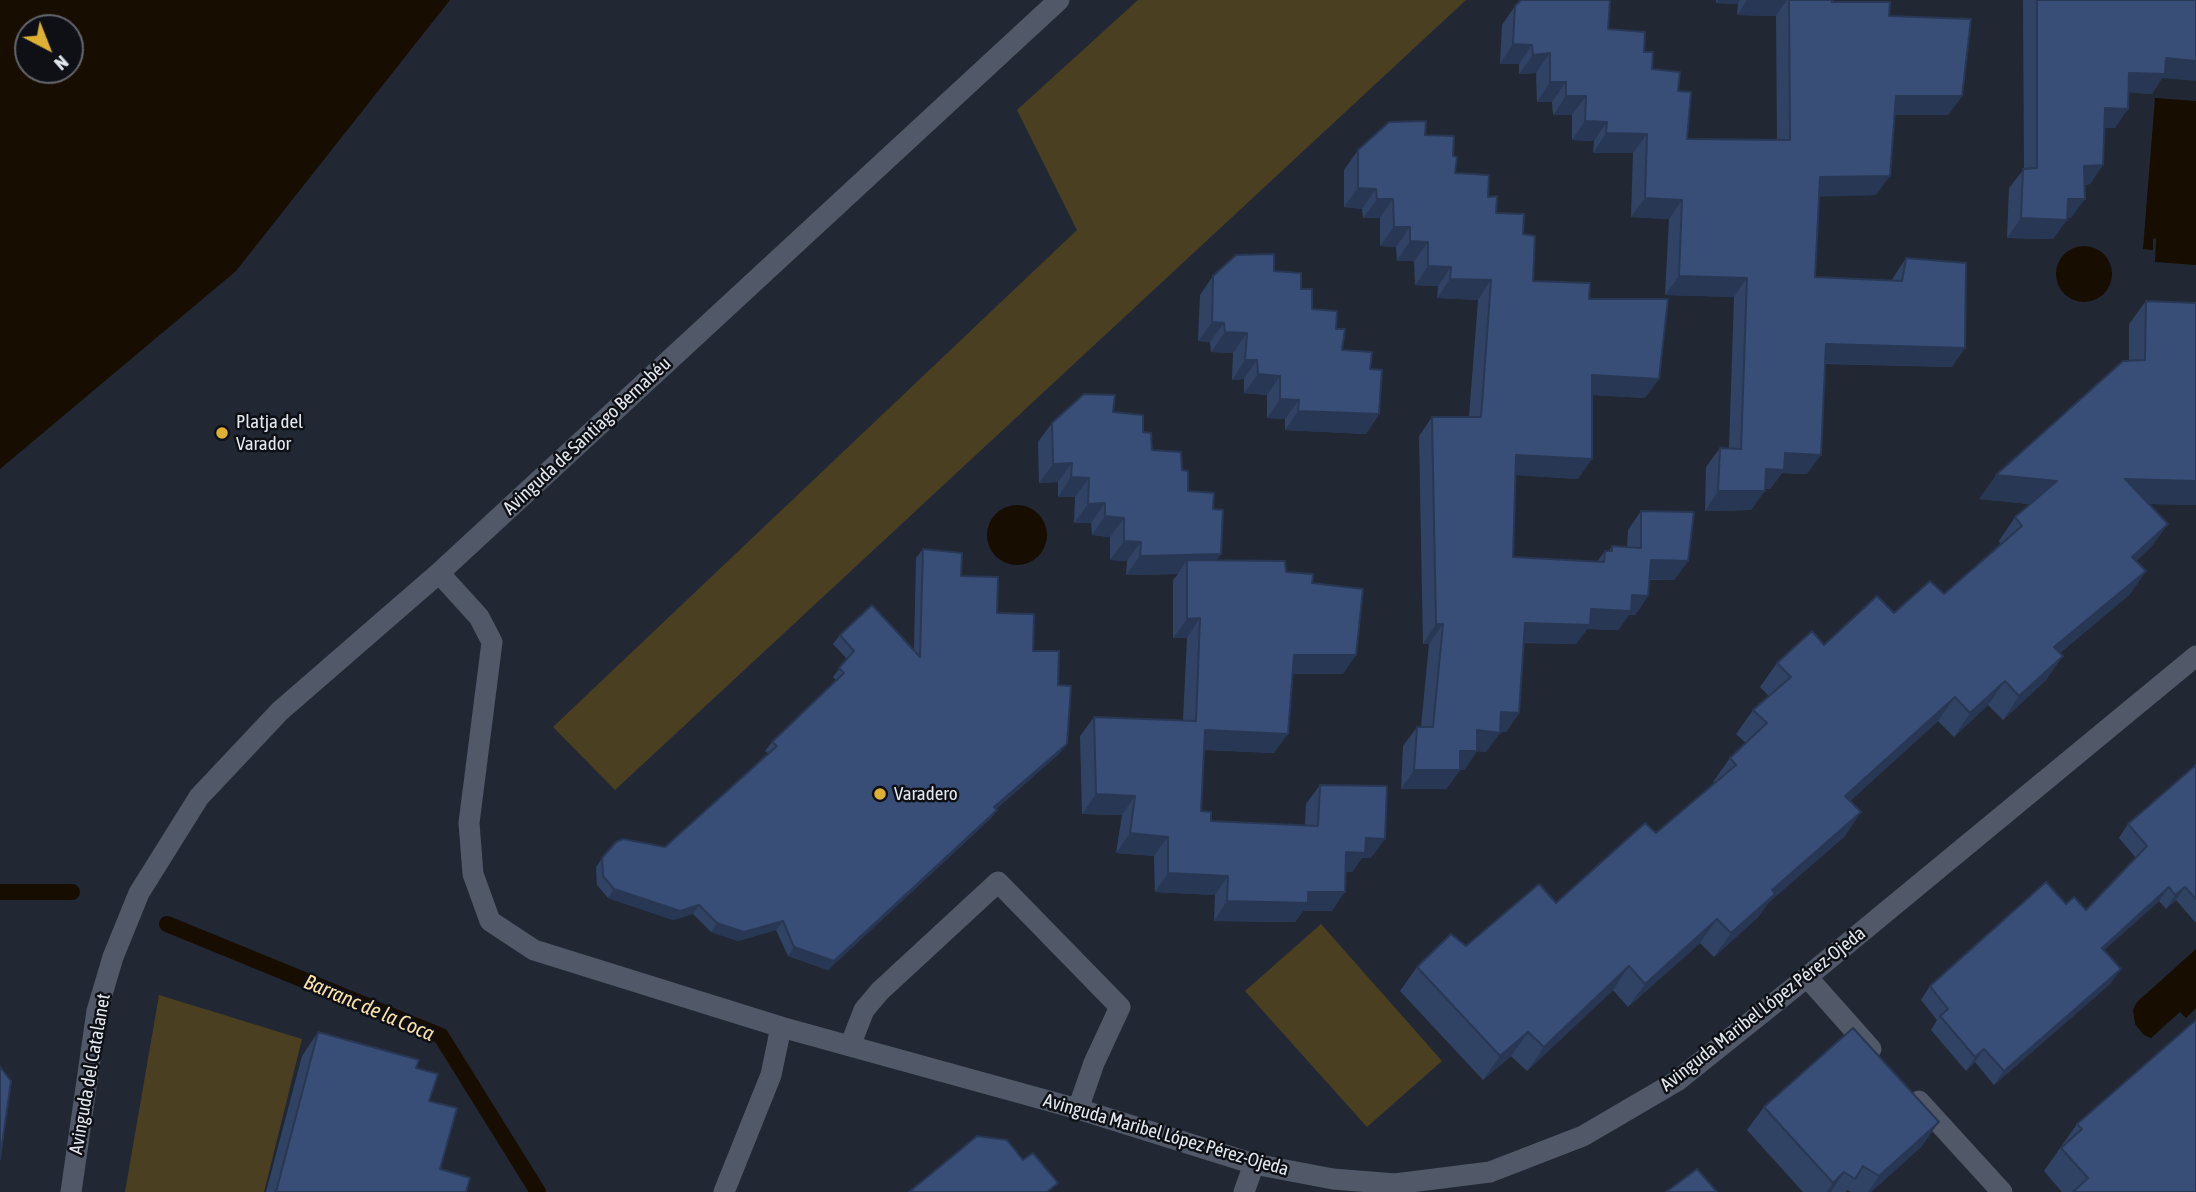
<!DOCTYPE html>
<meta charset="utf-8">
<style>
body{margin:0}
#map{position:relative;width:2196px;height:1192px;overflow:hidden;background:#212834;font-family:"Asap Condensed",sans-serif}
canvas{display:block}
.north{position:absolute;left:14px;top:14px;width:70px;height:70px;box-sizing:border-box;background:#0e1016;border:2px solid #63666d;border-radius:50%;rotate:138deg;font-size:19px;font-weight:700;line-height:28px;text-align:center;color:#e3e8f0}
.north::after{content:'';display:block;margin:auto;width:24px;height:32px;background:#deb133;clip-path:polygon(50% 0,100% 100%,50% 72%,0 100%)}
</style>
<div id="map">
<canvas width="2196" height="1192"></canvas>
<div class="north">N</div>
</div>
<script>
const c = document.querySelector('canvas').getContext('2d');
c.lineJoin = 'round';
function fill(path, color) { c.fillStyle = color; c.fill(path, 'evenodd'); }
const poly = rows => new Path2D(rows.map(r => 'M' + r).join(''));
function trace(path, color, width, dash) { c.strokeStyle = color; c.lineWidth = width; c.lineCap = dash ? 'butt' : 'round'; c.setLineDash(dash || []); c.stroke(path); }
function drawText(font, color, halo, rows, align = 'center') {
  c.font = font + ' "Asap Condensed",sans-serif'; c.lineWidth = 5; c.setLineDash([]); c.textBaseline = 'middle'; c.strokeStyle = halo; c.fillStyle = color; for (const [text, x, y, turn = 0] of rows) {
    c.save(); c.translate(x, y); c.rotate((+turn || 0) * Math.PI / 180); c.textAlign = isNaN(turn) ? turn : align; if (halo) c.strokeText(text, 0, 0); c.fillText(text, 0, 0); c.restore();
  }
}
fill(poly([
 [1138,0,1466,0,615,790,553,727,1077,230,1017,110],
 [1321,924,1442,1061,1367,1127,1245,991],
 [159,995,302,1039,264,1192,125,1192]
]), '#4b3f22');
fill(poly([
 [0,0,450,0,236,271,0,469],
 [28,28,70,28,70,70,28,70],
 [2155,98,2196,101,2196,265,2155,262,2156,238,2153,239,2153,250,2143,249],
 '2056 274a28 28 0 1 1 56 0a28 28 0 1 1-56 0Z',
 '987 535a30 30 0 1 1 60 0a30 30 0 1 1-60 0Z',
 [2196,949,2196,1008,2186,1018,2180,1012,2151,1038,2144,1035,2135,1024,2133,1010,2137,1002]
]), '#170d00');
trace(poly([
 [0,892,72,892],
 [167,924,441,1036,538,1192]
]), '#170d00', 16);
trace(poly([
 [439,573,479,617,492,642,469,823,473,874,490,921,534,950,781,1027,1078,1109,1254,1164,1333,1179,1395,1184,1490,1172,1583,1136,1677,1081,1807,977,2196,656],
 [1807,977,1871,1049],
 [850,1046,864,1010,880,991,998,882,1120,1007,1094,1063,1078,1109],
 [1919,1101,2002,1192],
 [71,1192,97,1011,113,957,139,893,199,797,280,711,439,573,1059,0],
 [724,1192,771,1075,781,1027],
 [1244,1192,1254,1164]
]), '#515867', 21);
fill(poly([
 [1716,0,1832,0,1832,2,1889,16,1962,96,1948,115,1895,115,1876,195,1819,196,1815,277,1892,281,1893,278,1906,258,1952,367,1825,364,1807,474,1782,473,1770,489,1765,489,1751,510,1705,511,1706,467,1720,448,1729,448,1734,297,1665,295,1669,219,1631,217,1633,153,1593,153,1594,141,1572,140,1572,115,1553,115,1552,102,1537,102,1536,73,1519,74,1519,64,1500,64,1502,25,1515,6,1608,29,1644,52,1652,69,1678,91,1687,139,1777,139,1776,16,1737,15,1738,4,1716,3],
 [2023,0,2196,0,2162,78,2152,94,2129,92,2115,128,2104,128,2090,184,2085,185,2071,218,2067,218,2053,239,2007,238,2009,188,2024,169],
 [1425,135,1453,156,1455,173,1488,197,1496,213,1523,234,1533,281,1589,299,1645,398,1592,395,1578,479,1515,475,1513,557,1597,562,1605,551,1609,551,1612,546,1627,547,1628,530,1641,511,1688,561,1674,580,1650,580,1648,596,1635,615,1629,615,1618,630,1587,629,1576,644,1524,643,1519,713,1506,732,1500,732,1486,752,1477,751,1464,770,1460,770,1446,789,1401,789,1403,746,1417,727,1421,727,1429,644,1423,644,1419,436,1432,417,1469,417,1478,300,1437,298,1438,286,1415,285,1414,261,1397,261,1396,247,1380,246,1380,218,1363,218,1362,209,1344,207,1344,170,1358,150],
 [1274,271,1301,289,1312,309,1336,329,1342,350,1370,369,1379,414,1366,434,1285,430,1285,419,1267,418,1267,395,1244,393,1244,379,1232,380,1233,353,1211,352,1210,342,1198,341,1200,295,1213,276],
 [2146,301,2196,303,2196,505,2149,504,2168,524,2151,547,2136,561,2146,571,2129,595,2060,653,2046,680,2003,720,1988,705,1954,737,1938,721,1850,801,1845,836,1769,902,1758,917,1714,957,1700,943,1628,1007,1613,990,1527,1071,1511,1056,1483,1080,1400,991,1417,967,1466,946,1556,903,1656,833,1714,783,1713,782,1730,758,1746,743,1736,734,1753,710,1769,696,1760,687,1777,663,1824,645,1894,613,1944,594,2001,545,1999,541,2015,517,2030,504,1979,499,2129,361,2129,324],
 [1113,412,1143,432,1152,450,1182,470,1188,491,1213,509,1221,554,1216,561,1286,572,1312,583,1343,674,1292,674,1274,753,1204,750,1201,811,1211,821,1305,825,1306,804,1320,785,1371,858,1362,858,1352,872,1346,872,1332,911,1303,911,1295,922,1214,921,1215,895,1155,892,1154,856,1116,853,1122,815,1082,814,1080,736,1094,717,1183,720,1187,638,1173,638,1173,580,1178,574,1126,575,1127,561,1110,560,1110,537,1092,535,1091,523,1074,523,1075,497,1058,497,1058,482,1039,483,1038,442,1052,423],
 [923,549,961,576,1033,651,1058,685,1060,753,996,809,997,810,990,819,828,970,788,956,776,930,738,941,711,932,693,914,673,920,608,898,597,885,596,867,602,858,665,847,769,754,765,751,772,742,836,680,833,677,847,659,833,644,840,635,914,650,916,558],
 [2196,765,2196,921,2195,922,2176,900,2166,909,2159,901,2104,950,2111,983,1994,1085,1975,1062,1966,1071,1931,1030,1937,1020,1921,1000,1930,986,2066,904,2086,910,2136,858,2119,838,2128,824],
 [318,1032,416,1068,429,1101,440,1169,466,1192,266,1192,302,1056],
 [1764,1107,1922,1146,1871,1192,1851,1192,1847,1190,1846,1192,1803,1192,1747,1130],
 [2077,1124,2196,1192,2062,1192,2044,1171]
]), '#314365');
fill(poly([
 [1718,0,1740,0,1738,4,1716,3],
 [1747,0,1787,0,1776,16,1737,15],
 [1513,44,1532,45,1519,64,1500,64],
 [1550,53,1536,73,1519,74,1533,55],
 [2166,58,2196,61,2196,81,2162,78,2152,94,2116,92,2129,73],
 [1550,82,1566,82,1552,102,1537,102],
 [1566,96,1586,96,1572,115,1553,115],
 [1896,96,1962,96,1948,115,1883,115],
 [2105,108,2128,109,2115,128,2091,128],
 [1585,121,1607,122,1594,141,1572,140],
 [1606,133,1647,134,1633,153,1593,153],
 [2103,165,2090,184,2071,185,2084,166],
 [1890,176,1876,195,1807,197,1820,177],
 [1358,188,1376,189,1362,209,1344,207],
 [1645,198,1682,200,1669,219,1631,217],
 [1377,199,1393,199,1380,218,1363,218],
 [2068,199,2085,199,2071,218,2054,218],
 [2021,218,2067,220,2053,239,2007,238],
 [1394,227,1410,227,1396,247,1380,246],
 [1410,241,1428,242,1414,261,1397,261],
 [1428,266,1451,267,1438,286,1415,285],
 [1679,276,1747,278,1734,297,1665,295],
 [1450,279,1491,280,1478,300,1437,298],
 [1212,322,1224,323,1210,342,1198,341],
 [1225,332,1247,333,1233,353,1211,352],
 [1826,344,1965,348,1952,367,1813,363],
 [1245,360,1257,360,1244,379,1232,380],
 [1258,374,1280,376,1267,395,1244,393],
 [1592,375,1659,379,1645,398,1579,394],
 [1280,399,1299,400,1285,419,1267,418],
 [1298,411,1379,414,1366,434,1285,430],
 [1785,453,1821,455,1807,474,1782,473,1770,489,1752,488,1766,469],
 [1516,455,1592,459,1578,479,1502,474],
 [1072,463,1058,482,1039,483,1053,464],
 [1996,475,2057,481,2040,505,1979,499],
 [1071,477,1089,478,1075,497,1058,497],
 [2125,479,2196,481,2196,505,2109,503],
 [1718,491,1765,491,1751,510,1705,511],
 [1105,503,1091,523,1074,523,1088,504],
 [1105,516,1124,518,1110,537,1092,535],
 [2168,524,2151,547,2115,581,2132,557],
 [1124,541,1141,542,1127,561,1110,560],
 [1221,554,1207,573,1187,560,1178,574,1126,575,1140,556],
 [1651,560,1688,561,1674,580,1638,579],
 [2146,571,2129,595,2038,671,2054,647],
 [1632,595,1648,596,1635,615,1629,615,1618,630,1587,629,1576,644,1512,642,1525,623,1591,609],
 [1200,618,1187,638,1173,638,1187,619],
 [1436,624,1443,624,1429,644,1423,644],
 [1294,655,1356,655,1343,674,1280,674],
 [2063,656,2046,680,2003,720,2019,696],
 [2005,681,1988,705,1954,737,1970,713],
 [1955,697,1938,721,1829,820,1845,796],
 [1501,712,1519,713,1506,732,1488,731,1500,733,1486,752,1477,751,1464,770,1460,770,1446,789,1401,789,1414,770,1460,751,1477,730],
 [1205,730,1288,734,1274,753,1192,749],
 [1067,744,1060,753,987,816,994,807],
 [1096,794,1135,796,1122,815,1082,814],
 [997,810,990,819,828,970,788,956,794,947],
 [1861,812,1845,836,1769,902,1758,917,1714,957,1731,933,1772,890],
 [1130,833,1168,837,1154,856,1116,853],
 [1366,838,1385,839,1371,858,1362,858,1352,872,1333,872,1346,852],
 [1168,873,1228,876,1215,895,1155,892],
 [2169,887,2159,901,2092,961,2102,948],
 [2185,887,2176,900,2166,909,2175,895],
 [614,889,699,905,693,914,673,920,608,898],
 [1308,892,1345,892,1332,911,1303,911,1295,922,1214,921,1227,901],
 [1717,919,1700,943,1628,1007,1645,984],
 [783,921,776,930,738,941,711,932,717,923],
 [1629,966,1613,990,1527,1071,1544,1047],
 [2121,969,2111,983,1994,1085,2004,1071],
 [1528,1032,1511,1056,1483,1080,1500,1056],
 [1984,1049,1975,1062,1966,1071,1975,1057],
 [1939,1122,1922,1146,1871,1192,1868,1192,1879,1176],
 [1844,1172,1831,1192,1826,1192,1833,1183]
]), '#283753');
const building = poly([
 [1521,0,1610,0,1608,29,1645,32,1644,52,1653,52,1652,69,1680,72,1678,91,1691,92,1687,139,1790,140,1789,0,1832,0,1832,2,1890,2,1889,16,1971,19,1962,96,1896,96,1890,176,1820,177,1815,277,1902,281,1906,258,1966,263,1965,348,1826,344,1821,455,1785,453,1784,470,1766,469,1765,491,1718,491,1720,448,1741,449,1747,278,1679,276,1682,200,1645,198,1647,134,1606,133,1607,122,1585,121,1586,96,1566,96,1566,82,1550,82,1550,53,1533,55,1532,45,1513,44,1515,6,1521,0],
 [2037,0,2196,0,2196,61,2166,58,2165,74,2129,73,2128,109,2105,108,2103,165,2084,166,2085,199,2068,199,2067,220,2021,218,2023,169,2037,168,2037,0],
 [1426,121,1425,135,1454,136,1453,156,1457,157,1455,173,1489,175,1488,197,1497,196,1496,213,1524,214,1523,234,1535,236,1533,281,1590,283,1589,299,1668,299,1659,379,1592,375,1592,459,1516,455,1513,557,1604,562,1605,551,1612,551,1612,546,1641,548,1641,511,1694,512,1688,561,1651,560,1648,596,1632,595,1631,611,1591,609,1590,625,1525,623,1519,713,1501,712,1500,733,1477,730,1477,751,1460,751,1460,770,1414,770,1417,727,1433,727,1443,624,1436,624,1432,417,1481,417,1491,280,1450,279,1451,267,1428,266,1428,242,1410,241,1410,227,1394,227,1393,199,1377,199,1376,189,1358,188,1358,150,1389,122,1426,121],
 [1274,254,1274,271,1301,273,1301,289,1312,289,1312,309,1337,311,1336,329,1345,329,1342,350,1372,352,1370,369,1382,370,1379,414,1298,411,1299,400,1280,399,1280,376,1258,374,1257,360,1245,360,1247,333,1225,332,1224,323,1212,322,1213,276,1236,255,1274,254],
 [2146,301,2196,303,2196,481,2125,479,2168,524,2132,557,2146,571,2054,647,2063,656,2019,696,2005,681,1970,713,1955,697,1845,796,1861,812,1772,890,1775,894,1731,933,1717,919,1645,984,1629,966,1544,1047,1528,1032,1500,1056,1417,967,1451,934,1466,946,1539,884,1556,903,1645,823,1656,833,1736,765,1730,758,1767,723,1753,710,1791,677,1777,663,1812,631,1824,645,1877,596,1894,613,1930,581,1944,594,2022,526,2015,517,2057,481,1996,475,2123,361,2145,360,2146,301],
 [1084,394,1115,395,1113,412,1143,415,1143,432,1151,433,1152,450,1181,452,1182,470,1188,471,1188,491,1214,493,1213,509,1223,510,1221,554,1140,556,1141,542,1124,541,1124,518,1105,516,1105,503,1088,504,1089,478,1071,477,1072,463,1053,464,1052,423,1084,394],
 [923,549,962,553,961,576,998,577,997,613,1034,614,1033,651,1059,651,1058,685,1071,686,1067,744,994,807,997,810,834,961,794,947,783,921,744,932,717,923,699,905,680,911,614,889,603,876,602,858,616,842,623,839,665,847,777,746,772,742,844,673,839,668,854,651,840,635,872,605,920,657,923,549],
 [1187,560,1285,561,1286,572,1313,574,1312,583,1363,589,1356,655,1294,655,1288,734,1205,730,1201,811,1211,812,1211,821,1318,826,1320,785,1387,786,1385,839,1366,838,1365,853,1346,852,1345,892,1308,892,1308,903,1227,901,1228,876,1168,873,1168,837,1130,833,1135,796,1096,794,1094,717,1196,721,1200,618,1187,619,1187,560],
 [2196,765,2196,899,2185,887,2175,895,2169,887,2102,948,2121,969,2004,1071,1984,1049,1975,1057,1940,1016,1948,1009,1930,986,2046,882,2066,904,2074,897,2086,910,2147,846,2128,824,2196,765],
 [2196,1020,2196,1192,2073,1192,2088,1178,2061,1148,2082,1129,2077,1124,2196,1020],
 [1853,1028,1939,1122,1879,1176,1863,1166,1855,1179,1844,1172,1833,1183,1764,1107,1853,1028],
 [318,1032,419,1060,416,1068,438,1074,429,1101,457,1108,440,1169,470,1178,466,1192,276,1192,318,1032],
 [0,1067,11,1081,0,1159,0,1067],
 [977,1136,1007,1140,1023,1160,1033,1153,1058,1183,1047,1192,909,1192,977,1136],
 [1697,1169,1717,1192,1666,1192,1697,1169]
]);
fill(building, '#394e76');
trace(building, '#283753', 2);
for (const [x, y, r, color] of [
 [222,433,7,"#deb133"],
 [880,794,7,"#deb133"]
]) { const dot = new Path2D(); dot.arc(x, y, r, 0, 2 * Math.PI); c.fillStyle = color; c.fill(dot); trace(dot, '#0e1016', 2.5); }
drawText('19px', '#e3e8f0', '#0e1016', [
 ["Platja del",236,422],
 ["Varador",236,444],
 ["Varadero",894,794]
], 'left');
drawText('19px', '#e3e8f0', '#0e1016', [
 ["Avinguda de Santiago Bernabéu",587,436,-43],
 ["Avinguda Maribel López Pérez-Ojeda",1763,1009,-38],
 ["Avinguda del Catalanet",90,1074,-80],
 ["Avinguda Maribel López Pérez-Ojeda",1166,1135,16]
]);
drawText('italic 21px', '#fbe2a6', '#0e1016', [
 ["Barranc de la Coca",369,1008,23]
]);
</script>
